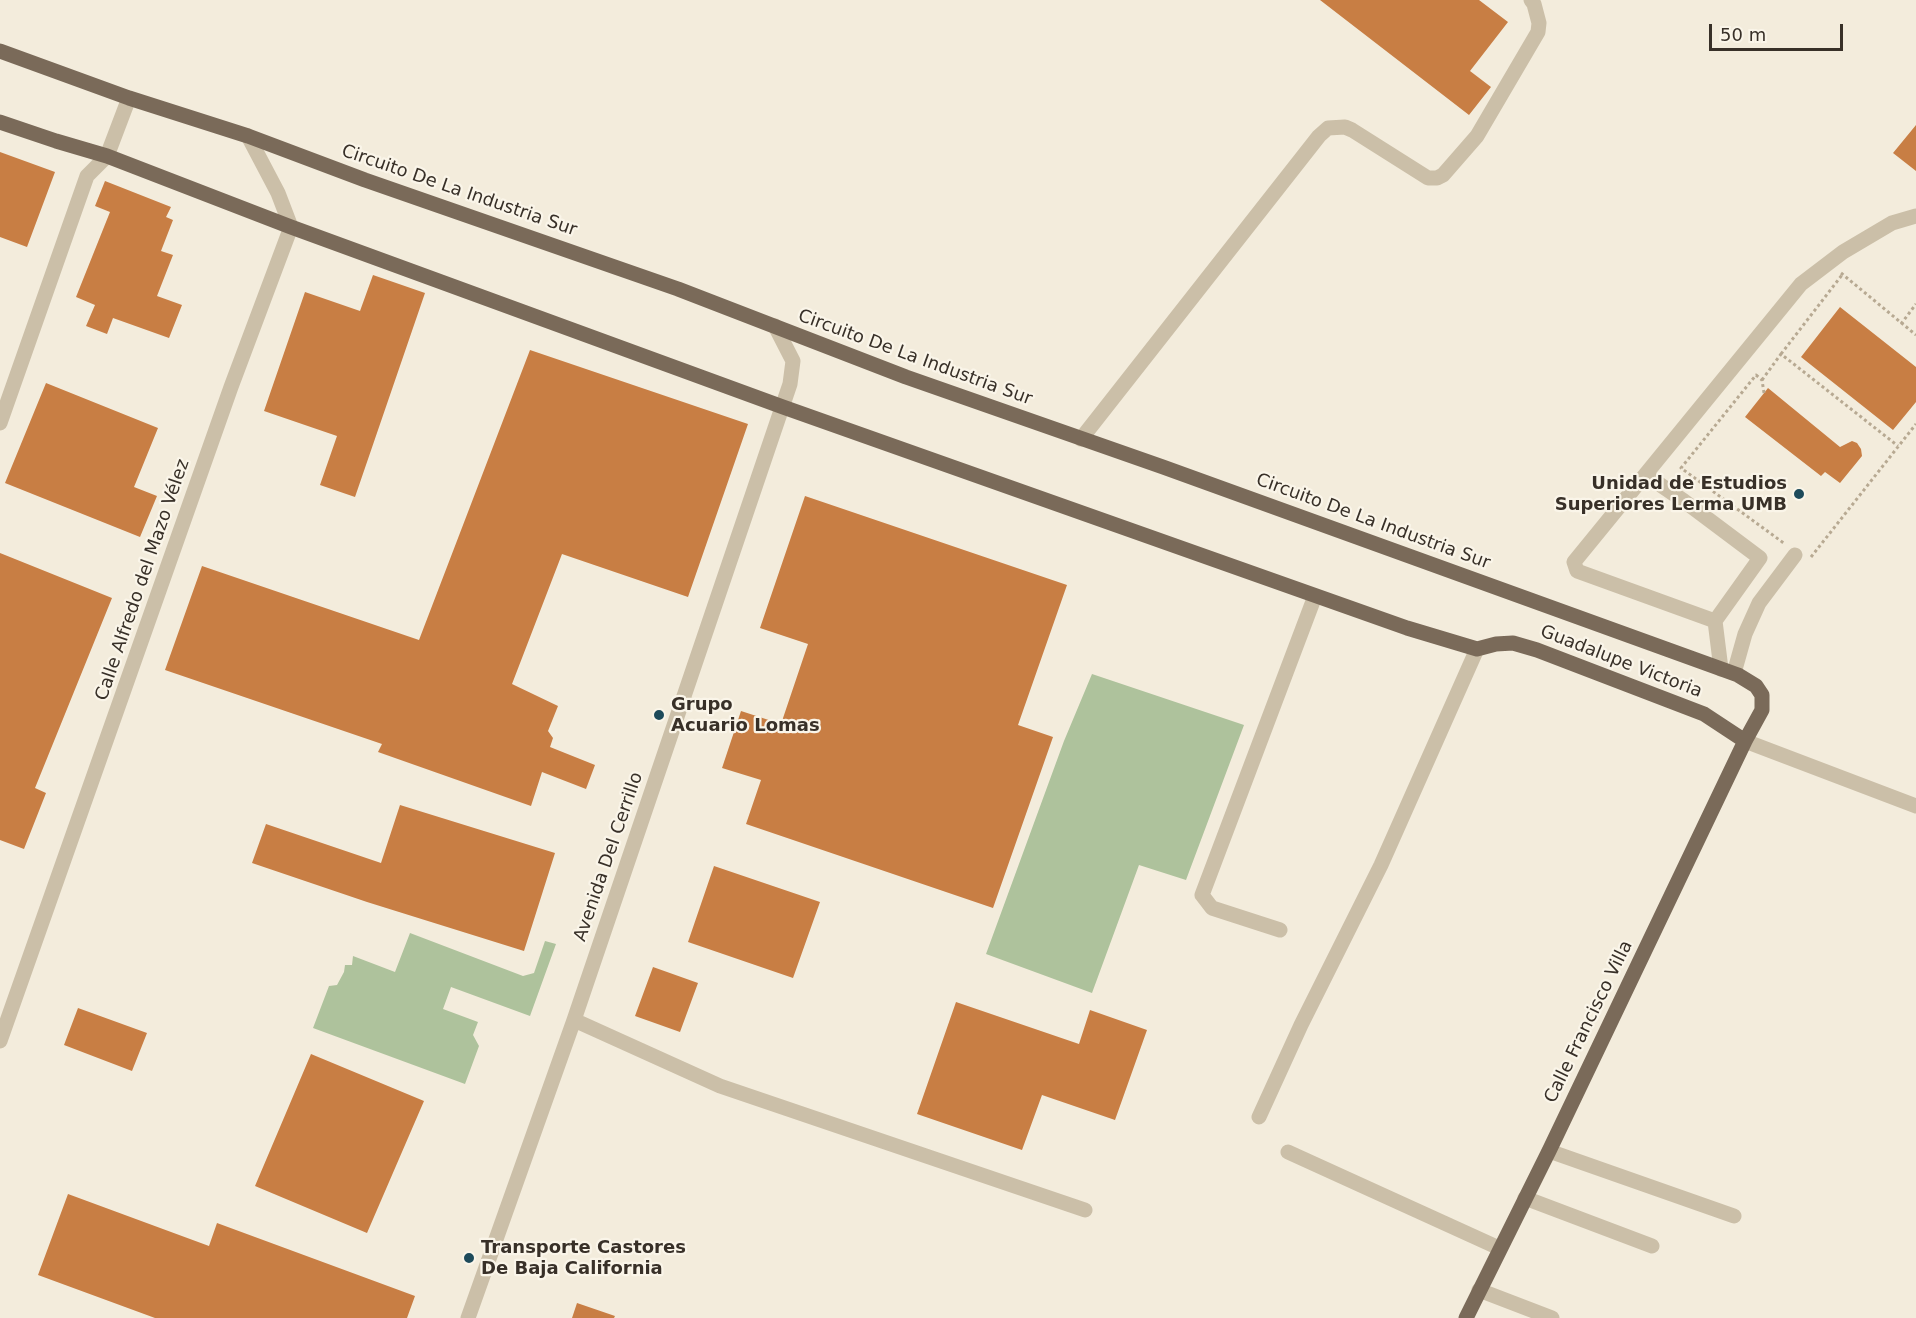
<!DOCTYPE html>
<meta charset="utf-8">
<style>
body{margin:0}
#map{position:relative;width:1916px;height:1318px;overflow:hidden;background:#f3ecdc;font-family:"DejaVu Sans",sans-serif}
canvas{display:block}
.scale{position:absolute;left:1709px;top:24px;width:134px;height:27px;box-sizing:border-box;border:3px solid #383028;border-top:0;padding-left:8px;font-size:18px;line-height:21px;white-space:nowrap;color:#383028;-webkit-text-stroke:4px #faf5e9;paint-order:stroke}
</style>
<div id="map">
<canvas width="1916" height="1318"></canvas>
<div class="scale">50 m</div>
</div>
<script>
const c = document.querySelector('canvas').getContext('2d');
c.lineJoin = 'round';
function fill(path, color) { c.fillStyle = color; c.fill(path, 'evenodd'); }
const poly = rows => new Path2D(rows.map(r => 'M' + r).join(''));
function trace(path, color, width, dash) { c.strokeStyle = color; c.lineWidth = width; c.lineCap = dash ? 'butt' : 'round'; c.setLineDash(dash || []); c.stroke(path); }
function drawText(font, color, halo, rows, align = 'center') {
  c.font = font + ' "DejaVu Sans",sans-serif'; c.lineWidth = 4.5; c.setLineDash([]); c.textBaseline = 'middle'; c.strokeStyle = halo; c.fillStyle = color; for (const [text, x, y, turn = 0] of rows) {
    c.save(); c.translate(x, y); c.rotate((+turn || 0) * Math.PI / 180); c.textAlign = isNaN(turn) ? turn : align; if (halo) c.strokeText(text, 0, 0); c.fillText(text, 0, 0); c.restore();
  }
}
fill(poly([
 [1092,674,1244,725,1186,880,1139,865,1092,993,986,954,1064,741],
 [410,933,523,976,534,973,545,941,556,944,530,1016,451,987,443,1009,478,1022,473,1035,479,1046,465,1084,313,1028,329,986,337,985,344,972,345,965,352,965,353,956,395,972]
]), '#aec29c');
fill(poly([
 [1320,0,1479,0,1508,22,1470,71,1491,87,1469,115],
 [1916,125,1916,171,1893,153],
 [0,152,55,172,27,247,0,237],
 [105,181,171,207,166,217,173,220,161,251,173,255,157,296,182,305,169,338,113,318,107,334,86,326,95,305,76,297,110,212,95,206],
 [373,275,425,293,355,497,320,485,337,436,264,411,305,292,360,311],
 [1840,307,1916,367,1916,402,1893,430,1801,357],
 [530,350,748,424,688,597,562,554,512,684,558,706,548,731,553,738,550,747,595,765,586,789,542,772,531,806,378,752,382,744,165,670,202,566,419,640],
 [46,383,158,428,134,487,157,496,140,537,5,483],
 [1768,388,1840,447,1852,441,1857,443,1861,449,1862,456,1840,483,1825,472,1821,476,1745,417],
 [805,496,1067,585,1018,725,1053,737,993,908,746,824,761,780,722,768,741,711,781,724,808,644,760,628],
 [0,553,112,598,35,788,46,793,24,849,0,840],
 [400,805,555,853,524,951,367,902,252,863,266,824,381,863],
 [714,866,820,902,793,978,688,942],
 [653,967,698,983,680,1032,635,1016],
 [956,1002,1079,1044,1090,1010,1147,1030,1115,1120,1042,1095,1022,1150,917,1114],
 [78,1008,147,1033,132,1071,64,1045],
 [311,1054,424,1101,367,1233,255,1186],
 [68,1194,209,1246,217,1223,415,1296,407,1318,155,1318,38,1275],
 [577,1303,615,1316,614,1318,572,1318]
]), '#c87e44');
trace(poly([
 [1841,273,1916,335],
 [1901,324,1916,304],
 [1781,354,1842,275],
 [1762,380,1781,354,1898,446],
 [1764,393,1762,380,1756,375,1681,468,1785,544],
 [1811,557,1916,424]
]), '#b7a992', 3, [3, 3]);
trace(poly([
 [0,423,87,176,107,156,129,98],
 [1081,439,1319,136,1328,128,1345,127,1352,130,1428,178,1437,178,1443,175,1477,136,1538,32,1539,23,1534,4,1531,0],
 [1646,475,1684,501,1760,558,1715,621,1721,669],
 [1715,621,1577,571,1574,562,1801,284,1843,252,1892,223,1916,216],
 [1734,673,1745,634,1759,603,1795,555],
 [1745,741,1916,806],
 [1280,930,1212,908,1202,895,1315,596],
 [574,1020,720,1086,1085,1210],
 [0,1041,231,387,291,227,278,193,248,136],
 [1259,1117,1301,1025,1381,865,1477,649],
 [1549,1151,1734,1216],
 [1288,1152,1499,1248],
 [1525,1198,1652,1246],
 [1479,1290,1552,1318],
 [468,1318,574,1020,790,384,793,361,775,326]
]), '#cbbfa8', 15);
trace(poly([
 [0,51,129,98,248,136,365,180,678,289,906,377,1163,467,1738,675,1756,686,1762,695,1762,710,1745,741,1549,1151,1466,1318],
 [0,122,56,141,107,156,291,227,783,407,1407,628,1477,649,1496,644,1513,643,1537,650,1704,714,1745,741]
]), '#7a6a59', 15);
for (const [x, y, r, color] of [
 [1799,494,6,"#1d4a5a"],
 [659,715,6,"#1d4a5a"],
 [469,1258,6,"#1d4a5a"]
]) { const dot = new Path2D(); dot.arc(x, y, r, 0, 2 * Math.PI); c.fillStyle = color; c.fill(dot); trace(dot, '#faf5e9', 2); }
drawText('18px', '#383028', '#faf5e9', [
 ["Circuito De La Industria Sur",459,191,19],
 ["Circuito De La Industria Sur",915,358,20],
 ["Circuito De La Industria Sur",1373,522,20],
 ["Calle Alfredo del Mazo Vélez",143,580,-71],
 ["Guadalupe Victoria",1621,662,21],
 ["Avenida Del Cerrillo",609,857,-71],
 ["Calle Francisco Villa",1589,1022,-64]
]);
drawText('bold 18px', '#383028', '#faf5e9', [
 ["Unidad de Estudios",1787,484,"right"],
 ["Superiores Lerma UMB",1787,505,"right"],
 ["Grupo",671,705],
 ["Acuario Lomas",671,726],
 ["Transporte Castores",481,1248],
 ["De Baja California",481,1269]
], 'left');
</script>
